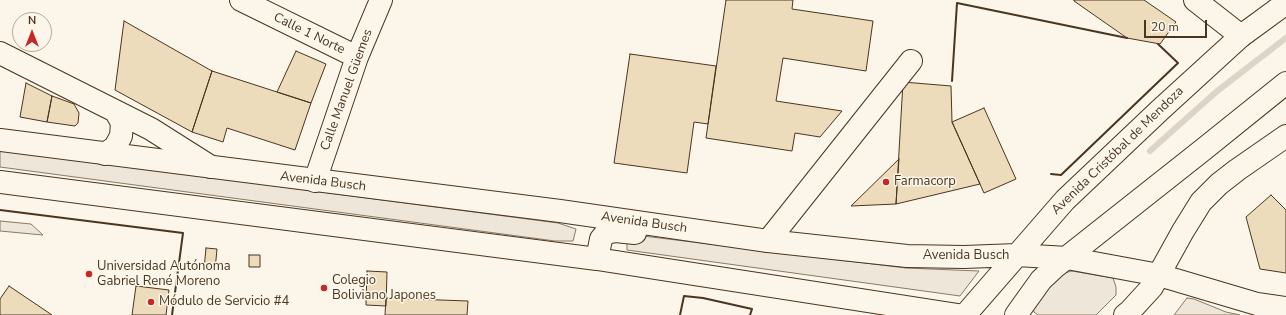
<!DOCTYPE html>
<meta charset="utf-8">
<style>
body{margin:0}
#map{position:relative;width:1286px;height:315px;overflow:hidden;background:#fbf6e9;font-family:"Nunito Sans",sans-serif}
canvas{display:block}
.north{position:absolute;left:12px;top:12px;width:40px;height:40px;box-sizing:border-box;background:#fbf6e9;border:1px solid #b4a999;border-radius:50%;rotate:0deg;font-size:11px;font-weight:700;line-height:16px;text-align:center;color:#4a3520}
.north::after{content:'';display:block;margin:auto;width:14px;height:18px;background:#c62828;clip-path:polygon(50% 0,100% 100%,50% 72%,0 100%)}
.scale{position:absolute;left:1144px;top:20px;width:63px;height:18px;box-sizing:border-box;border:2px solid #4a3520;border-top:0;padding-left:5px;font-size:12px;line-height:14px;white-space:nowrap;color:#4a3520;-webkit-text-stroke:3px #fbf6e9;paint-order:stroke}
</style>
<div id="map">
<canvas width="1286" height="315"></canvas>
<div class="north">N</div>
<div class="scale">20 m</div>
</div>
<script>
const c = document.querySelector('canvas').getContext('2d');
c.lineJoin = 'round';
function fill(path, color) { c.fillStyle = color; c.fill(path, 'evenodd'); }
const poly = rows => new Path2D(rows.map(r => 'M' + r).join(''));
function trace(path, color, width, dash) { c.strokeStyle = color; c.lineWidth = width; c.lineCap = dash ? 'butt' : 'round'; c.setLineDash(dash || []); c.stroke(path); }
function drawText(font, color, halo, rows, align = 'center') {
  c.font = font + ' "Nunito Sans",sans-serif'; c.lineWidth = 3; c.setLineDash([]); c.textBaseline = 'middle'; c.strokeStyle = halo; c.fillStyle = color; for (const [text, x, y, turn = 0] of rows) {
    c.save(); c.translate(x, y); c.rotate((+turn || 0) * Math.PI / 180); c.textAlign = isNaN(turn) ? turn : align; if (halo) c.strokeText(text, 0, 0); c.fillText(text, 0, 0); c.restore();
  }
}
const green = poly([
 [0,150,558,223,576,229,573,241,555,241,0,167,0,150],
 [0,221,31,224,43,235,0,231,0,221],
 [635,235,906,268,979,271,960,296,627,250,627,239,635,235],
 [1072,271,1113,278,1116,287,1116,295,1096,315,1038,315,1034,312,1033,307,1056,277,1064,273,1072,271],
 [1187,298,1194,299,1226,312,1240,315,1174,315,1187,298]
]);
fill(green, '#ede6d9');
trace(green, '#887966', 1);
trace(poly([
 [1150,151,1216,92,1286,38]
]), '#dcd4c6', 6);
const building = poly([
 [726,0,793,0,792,9,873,21,866,71,783,58,776,101,842,111,820,137,795,133,792,151,706,138,726,0],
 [1074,0,1144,0,1176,22,1160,44,1127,38,1074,1,1074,0],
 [124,21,212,71,192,132,115,90,124,21],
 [296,51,326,64,311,103,277,92,296,51],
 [630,54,716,66,708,124,694,122,687,173,614,163,630,54],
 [212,71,311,103,295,150,227,128,223,142,192,132,212,71],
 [903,82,951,86,952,122,980,184,896,204,903,82],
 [26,83,52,96,47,122,20,117,26,83],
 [52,96,74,104,79,113,78,123,75,126,47,122,52,96],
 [984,108,1016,179,984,193,952,122,984,108],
 [899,159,896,204,851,206,899,159],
 [1271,195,1286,210,1286,273,1260,269,1246,217,1271,195],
 [206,248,217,249,215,270,204,269,206,248],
 [249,255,260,255,260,267,249,267,249,255],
 [367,271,387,272,386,306,366,305,367,271],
 [9,286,52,315,0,315,0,299,9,286],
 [136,286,169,290,166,315,132,315,136,286],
 [386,298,468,301,467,315,385,315,386,298]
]);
fill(building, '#ecdcbc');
trace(building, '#4a3520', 1);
const minor = poly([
 [241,0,357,57],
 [1195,0,1241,36],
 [0,53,151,129,211,167],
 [105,154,115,147,121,136,122,123,116,112],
 [315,181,357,57,381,0],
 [768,241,911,61]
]);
const major = poly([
 [0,140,560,211,768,241,907,256,964,257,1017,255,1067,258,1159,275,1257,304,1286,308],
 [0,182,597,259,958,315],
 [597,259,601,239,606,233,615,231,635,233],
 [965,315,1065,200,1160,110,1241,36,1286,3],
 [1016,315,1041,280,1056,266,1204,149,1286,83],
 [1125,315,1130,311,1152,287,1183,231,1201,202,1219,184,1237,170,1286,136]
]);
trace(minor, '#4a3520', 24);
trace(major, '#4a3520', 24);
trace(minor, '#fbf6e9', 22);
trace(major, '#fbf6e9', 22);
trace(poly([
 [952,81,957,3,1127,38],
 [1051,174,1061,175,1178,63,1158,44],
 [0,210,183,233,172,315],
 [680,315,684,296,703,298,752,309,750,315]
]), '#4a3520', 2);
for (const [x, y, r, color] of [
 [886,182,4,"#c62828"],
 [89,274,4,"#c62828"],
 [324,288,4,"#c62828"],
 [151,302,4,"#c62828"]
]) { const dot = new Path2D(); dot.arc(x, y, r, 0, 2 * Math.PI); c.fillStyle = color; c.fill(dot); trace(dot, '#fbf6e9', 1.5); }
drawText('13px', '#4a3520', '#fbf6e9', [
 ["Calle 1 Norte",309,34,26],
 ["Calle Manuel Güemes",347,90,-70],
 ["Avenida Cristóbal de Mendoza",1118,151,-44],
 ["Avenida Busch",323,182,7],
 ["Avenida Busch",644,223,8],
 ["Avenida Busch",966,256]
]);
drawText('13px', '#4a3520', '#fbf6e9', [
 ["Farmacorp",894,182],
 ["Universidad Autónoma",97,267],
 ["Gabriel René Moreno",97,282],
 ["Colegio",332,281],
 ["Boliviano Japones",332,296],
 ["Módulo de Servicio #4",159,302]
], 'left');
</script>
